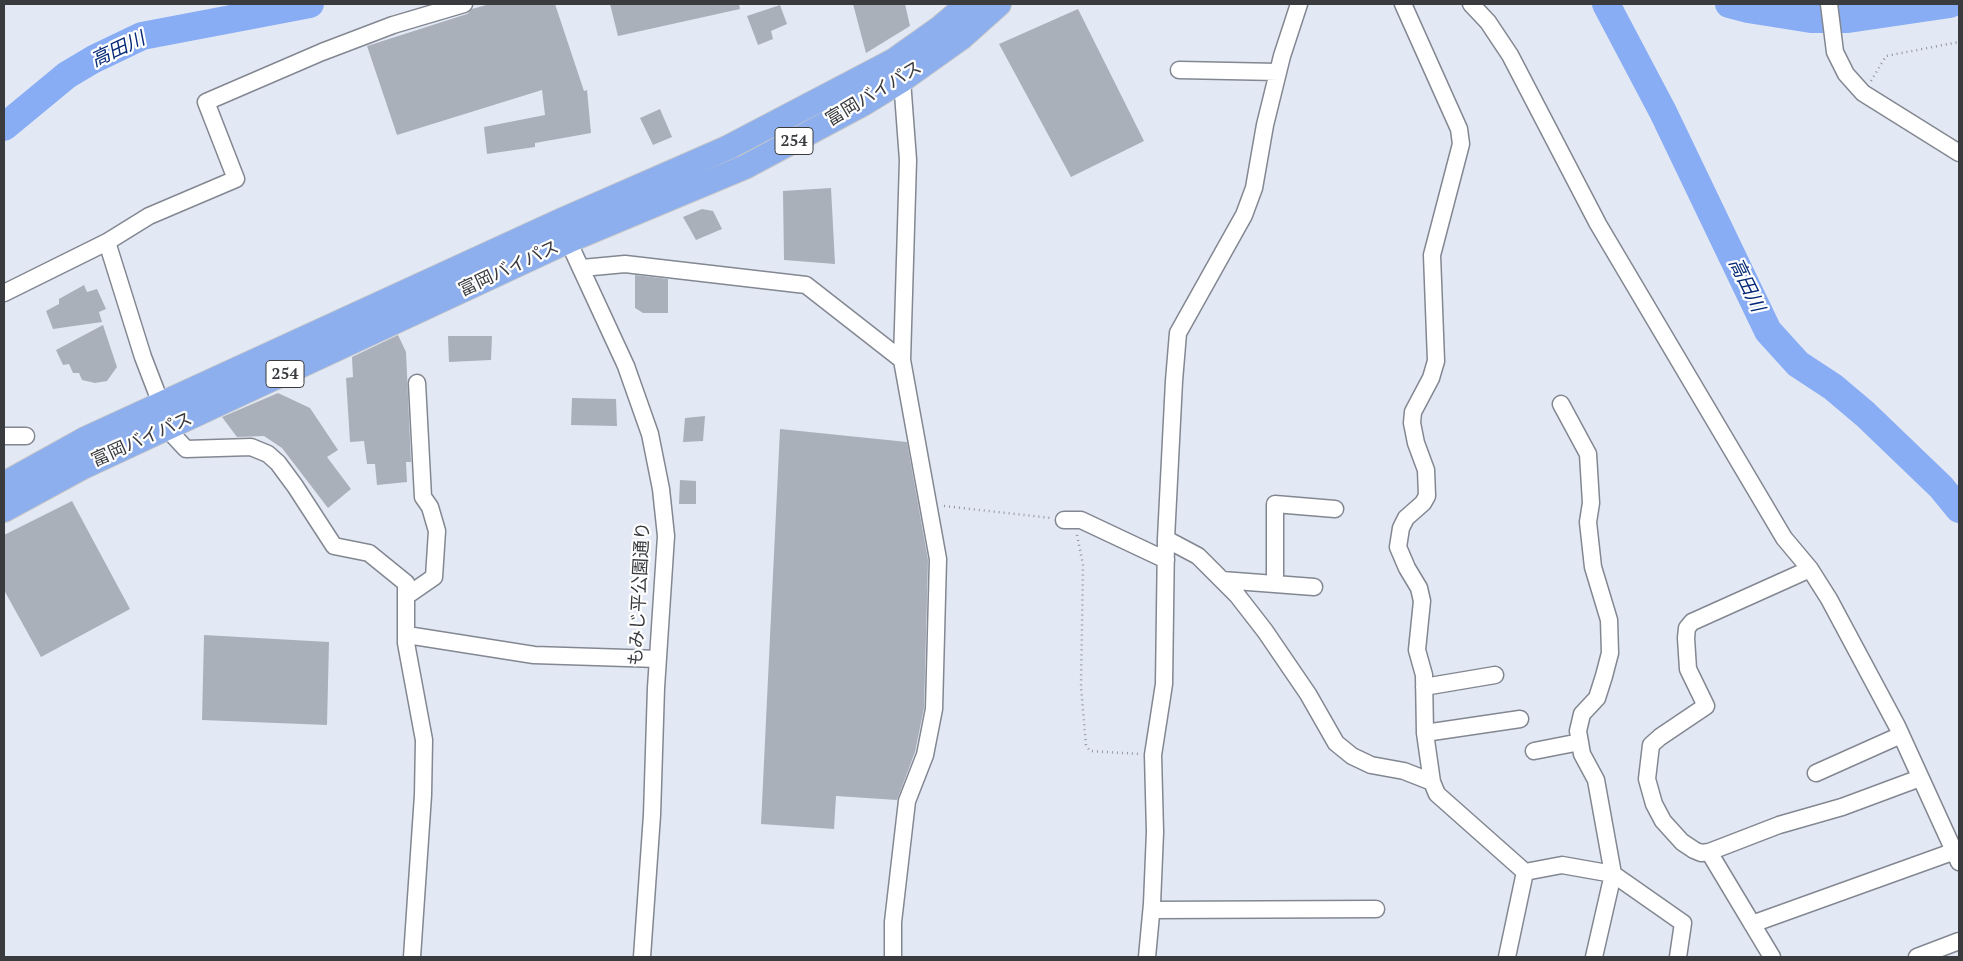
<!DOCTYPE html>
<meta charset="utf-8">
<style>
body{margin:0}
#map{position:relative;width:1963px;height:961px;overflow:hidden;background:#e3e9f4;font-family:"PT Serif",serif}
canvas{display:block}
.frame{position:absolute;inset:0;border:5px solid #393b3f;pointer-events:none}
</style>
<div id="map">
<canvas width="1963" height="961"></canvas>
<div class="frame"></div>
</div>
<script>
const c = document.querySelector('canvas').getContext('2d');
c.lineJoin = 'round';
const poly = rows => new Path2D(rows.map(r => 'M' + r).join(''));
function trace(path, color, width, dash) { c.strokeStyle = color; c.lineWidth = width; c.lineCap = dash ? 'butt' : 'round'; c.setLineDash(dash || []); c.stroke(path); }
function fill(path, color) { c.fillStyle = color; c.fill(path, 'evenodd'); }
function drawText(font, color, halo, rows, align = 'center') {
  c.font = font + ' "PT Serif","Noto Sans JP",serif'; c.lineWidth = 4.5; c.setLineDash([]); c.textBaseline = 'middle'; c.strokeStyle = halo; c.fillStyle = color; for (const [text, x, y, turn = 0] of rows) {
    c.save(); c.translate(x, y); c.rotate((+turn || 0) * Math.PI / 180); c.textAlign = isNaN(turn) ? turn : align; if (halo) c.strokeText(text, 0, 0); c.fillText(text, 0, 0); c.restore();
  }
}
trace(poly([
 [1606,4,1663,112,1768,331,1798,364,1833,387,1865,414,1941,487,1959,509],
 [1729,4,1748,9,1811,19,1848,19,1950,4],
 [4,127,67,75,94,59,142,36,310,4]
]), '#89adf4', 28);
fill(poly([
 [490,4,555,4,584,91,587,90,591,133,535,143,535,147,487,154,484,127,545,115,542,90,397,135,367,46,467,14,472,9],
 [610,4,739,4,740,9,618,36],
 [853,4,905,4,910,26,866,53],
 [780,5,787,24,771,31,773,39,758,45,747,16],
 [1078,9,1144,141,1071,177,999,44],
 [660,109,672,137,653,145,640,118],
 [831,188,835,264,784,260,783,191],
 [702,209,713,211,722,229,696,240,683,217],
 [635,275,668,279,668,313,643,313,635,308],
 [84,285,87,292,97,289,106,309,99,312,102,322,53,329,46,311,59,304,59,299],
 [103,325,117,367,107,381,95,383,82,380,79,373,73,373,69,364,63,365,56,350],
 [398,335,406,352,411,462,406,462,407,482,377,485,375,464,367,464,364,441,350,442,346,378,353,377,352,357],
 [448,336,492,336,491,360,449,362],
 [278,393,310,408,338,450,327,457,351,489,328,508,282,448,264,436,237,437,222,417],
 [572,398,616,399,617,426,571,425],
 [705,416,703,441,683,442,685,418],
 [780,429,907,442,928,560,924,708,915,752,897,800,836,796,834,829,761,824],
 [680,480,696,481,696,504,679,504],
 [72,501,130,609,41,657,4,590,4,535],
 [204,635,329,642,327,725,202,720]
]), '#aab0ba');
const minor = poly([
 [1403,4,1459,129,1461,144,1432,255,1436,361,1431,378,1413,412,1412,423,1416,443,1426,470,1427,496,1423,503,1406,518,1401,528,1398,547,1407,568,1419,588,1422,601,1417,650,1424,675,1425,733,1432,782,1437,794,1525,872,1562,865,1613,874,1683,923,1678,957],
 [1471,4,1488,22,1510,55,1598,224,1784,538,1810,569,1829,599,1897,726,1959,862],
 [1829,4,1835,52,1846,74,1863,93,1959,153],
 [1179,70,1278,72],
 [564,232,626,366,650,434,661,489,666,536,656,688,652,815,642,957],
 [107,242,143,357,173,435,186,449,251,447,268,454,278,463,295,486,334,546,369,553,406,583,406,643,424,740,423,795,412,957],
 [582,268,625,264,806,285,902,360],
 [4,293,107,242,149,216,236,179,206,102,322,52,393,25,464,4],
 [1561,404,1588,454,1591,503,1588,522,1593,567,1609,620,1610,653,1604,676,1597,698,1582,714,1578,731,1582,754,1596,780,1613,874,1594,957],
 [4,436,26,436],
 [1064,520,1081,520,1166,560],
 [1166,539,1198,556,1237,595,1265,631,1308,694,1336,743,1352,756,1371,765,1404,771,1432,782],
 [1810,569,1692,622,1687,628,1686,638,1688,669,1706,706,1660,737,1651,745,1647,779,1654,804,1663,821,1682,842,1694,850,1701,853,1709,852,1779,825,1842,807,1920,778],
 [1222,580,1314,587],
 [1275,584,1275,504,1335,509],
 [408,595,434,577,437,531,430,507,423,497,417,383],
 [407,635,534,655,658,659],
 [1424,687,1495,675],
 [1425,733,1520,719],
 [1534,751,1580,742],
 [1816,773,1901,735],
 [1709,852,1772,957],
 [1152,910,1376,909],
 [1752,924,1955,851],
 [893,957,893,922,907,801,925,755,934,709,938,559,902,360,908,160,902,80],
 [1147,957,1152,904,1155,832,1153,755,1164,684,1166,539,1174,381,1178,333,1244,215,1254,188,1265,125,1282,56,1299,4],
 [1507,957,1525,872],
 [1917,957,1959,941]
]);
const highway = poly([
 [4,484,85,439,560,221,727,148,893,61,941,27,968,4],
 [4,510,83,467,568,241,745,167,863,104,902,80,961,38,999,4]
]);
trace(minor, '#828791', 19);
trace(highway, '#c8c8c9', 26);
trace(poly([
 [1871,81,1886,56,1959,42],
 [944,506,1051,518],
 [1077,535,1083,565,1081,687,1086,745,1090,751,1139,754]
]), '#91959d', 2.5, [1, 4]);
trace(minor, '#fff', 16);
trace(highway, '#8dafee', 24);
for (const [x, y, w] of [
 [794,141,38],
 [285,374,38]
]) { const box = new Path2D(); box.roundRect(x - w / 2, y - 13.5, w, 27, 4); c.fillStyle = '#fff'; c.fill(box); trace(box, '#393b3f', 1); }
drawText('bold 16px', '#393b3f', null, [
 ["254",794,141],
 ["254",285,374]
]);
drawText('18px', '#393b3f', '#fff', [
 ["富岡バイパス",874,94,-31],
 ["富岡バイパス",509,269,-25],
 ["富岡バイパス",142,440,-24],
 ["もみじ平公園通り",640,594,-87]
]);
drawText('italic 19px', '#052977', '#fff', [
 ["高田川",118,50,-25],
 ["高田川",1746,285,64]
]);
</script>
